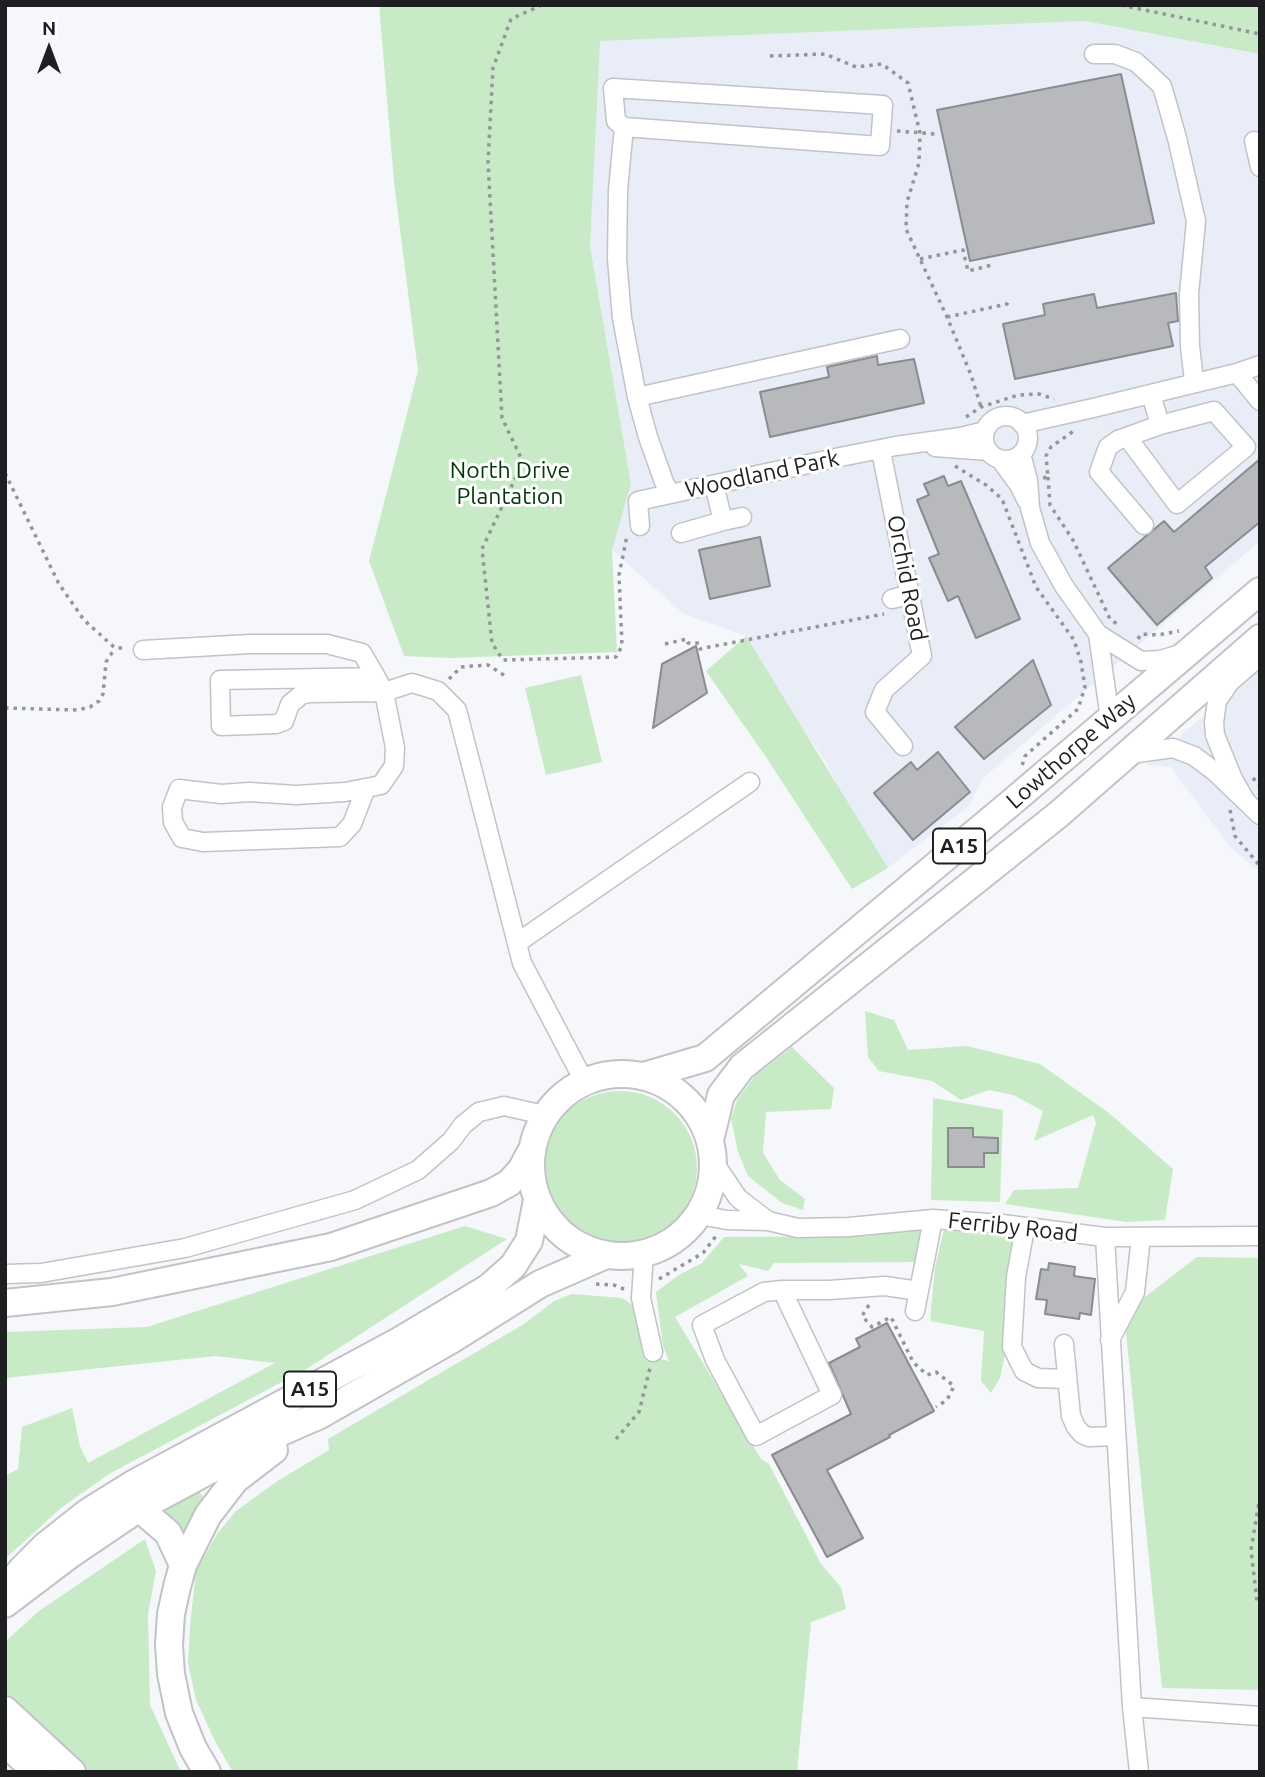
<!DOCTYPE html>
<style>
body{margin:0}
#map{position:relative;width:1265px;height:1777px;overflow:hidden;background:#f5f7fa;font-family:Ubuntu,sans-serif}
canvas{display:block}
.frame{position:absolute;inset:0;border:7px solid #1e1f20;pointer-events:none}
.north{position:absolute;left:14px;top:14px;width:70px;height:70px;-webkit-text-stroke:5px #fff;paint-order:stroke;rotate:0deg;font-size:19px;font-weight:700;line-height:28px;text-align:center;color:#1e1f20}
.north::after{content:'';display:block;margin:auto;width:24px;height:32px;background:#1e1f20;clip-path:polygon(50% 0,100% 100%,50% 72%,0 100%)}
</style>
<div id="map">
<canvas width="1265" height="1777"></canvas>
<div class="frame"></div>
<div class="north">N</div>
</div>
<script>
const c = document.querySelector('canvas').getContext('2d');
c.lineJoin = 'round';
function fill(path, color) { c.fillStyle = color; c.fill(path, 'evenodd'); }
const poly = rows => new Path2D(rows.map(r => 'M' + r).join(''));
function trace(path, color, width, dash) { c.strokeStyle = color; c.lineWidth = width; c.lineCap = dash ? 'butt' : 'round'; c.setLineDash(dash || []); c.stroke(path); }
function drawText(font, color, halo, rows, align = 'center') {
  c.font = font + ' Ubuntu,sans-serif'; c.lineWidth = 6; c.setLineDash([]); c.textBaseline = 'middle'; c.strokeStyle = halo; c.fillStyle = color; for (const [text, x, y, turn = 0] of rows) {
    c.save(); c.translate(x, y); c.rotate((+turn || 0) * Math.PI / 180); c.textAlign = isNaN(turn) ? turn : align; if (halo) c.strokeText(text, 0, 0); c.fillText(text, 0, 0); c.restore();
  }
}
fill(poly([
 [1085,21,1260,54,1260,541,982,779,970,805,888,868,840,791,826,762,783,701,746,636,684,614,612,550,631,484,590,246,599,41],
 [1260,668,1260,872,1233,850,1171,767,1146,765]
]), '#e9edf8');
fill(poly([
 [379,5,1260,5,1260,54,1085,21,600,41,590,246,631,484,612,550,617,652,451,658,404,656,369,561,418,371,394,182],
 [746,636,888,868,852,889,766,757,706,671],
 [581,675,602,762,546,775,525,688],
 [865,1011,894,1020,908,1050,967,1046,1040,1064,1109,1113,1173,1169,1165,1220,1127,1222,1005,1204,1014,1190,1078,1188,1096,1123,1093,1115,1034,1141,1043,1111,1013,1095,989,1090,961,1100,932,1081,879,1071,868,1057],
 [792,1047,834,1088,831,1109,766,1112,763,1153,780,1180,805,1199,803,1210,782,1203,748,1176,738,1152,731,1119,737,1100,755,1076],
 '543 1168a77 77 0 1 1 154 0a77 77 0 1 1-154 0Z',
 [933,1098,1003,1110,1000,1202,931,1200],
 [958,1128,973,1128,973,1142,984,1151,984,1167,948,1167,948,1142],
 [465,1226,507,1239,308,1368,109,1474,61,1508,5,1559,5,1476,18,1469,22,1427,72,1408,80,1446,88,1463,275,1363,215,1356,5,1378,5,1332,147,1327],
 [918,1228,924,1229,917,1262,774,1263,768,1271,739,1264,748,1276,675,1317,761,1459,769,1464,821,1564,841,1587,846,1609,811,1622,797,1772,233,1772,216,1743,196,1700,188,1663,190,1626,196,1571,217,1534,236,1511,276,1482,329,1450,328,1439,524,1324,554,1301,572,1294,622,1298,634,1306,644,1355,669,1361,663,1346,656,1292,679,1275,702,1263,724,1237,867,1236],
 [944,1230,1020,1237,1009,1336,1000,1378,991,1393,981,1381,984,1331,930,1321,935,1267],
 [1197,1257,1260,1258,1260,1690,1162,1688,1124,1313],
 [199,1491,203,1497,203,1501,168,1562,166,1553,143,1522,193,1493],
 [145,1539,156,1571,148,1614,150,1705,181,1772,75,1772,5,1707,5,1642,39,1611]
]), '#c8eac7');
const building = poly([
 [1121,74,1154,223,970,261,937,110,1121,74],
 [1176,293,1178,321,1168,323,1173,346,1015,379,1003,324,1045,315,1043,304,1094,294,1097,308,1176,293],
 [877,356,878,365,914,359,924,403,770,437,760,392,829,377,827,367,877,356],
 [1260,459,1260,522,1205,567,1212,578,1157,625,1108,568,1164,521,1174,532,1260,459],
 [944,476,948,486,961,481,1020,619,976,638,958,596,948,601,929,558,939,554,917,500,929,495,924,484,944,476],
 [760,537,770,586,710,599,699,550,760,537],
 [696,646,707,693,653,728,662,664,696,646],
 [1033,660,1051,705,984,759,955,727,1033,660],
 [938,752,970,792,913,840,874,793,911,762,917,770,938,752],
 [948,1128,973,1128,973,1137,998,1138,998,1153,984,1153,984,1167,948,1167,948,1128],
 [1049,1263,1075,1267,1074,1276,1095,1279,1091,1315,1080,1313,1079,1319,1045,1314,1047,1300,1036,1299,1041,1269,1048,1270,1049,1263],
 [887,1323,934,1411,889,1435,890,1437,827,1470,863,1538,827,1557,772,1455,851,1414,829,1363,860,1347,856,1339,887,1323]
]);
fill(building, '#b7b9bd');
trace(building, '#8a8c8f', 2);
const minor = poly([
 [1094,54,1115,54,1136,62,1162,86,1177,138,1196,221,1189,294,1190,346,1194,381],
 [613,88,883,105,880,146,624,127,616,121,613,88],
 [624,127,618,190,617,259,622,318,637,397,648,437,664,482,670,493],
 [1254,141,1260,167],
 [1237,373,1260,401],
 [637,397,900,339],
 '984 438a22 22 0 1 1 44 0a22 22 0 1 1-44 0Z',
 [1022,424,1093,408,1237,373,1260,365],
 [1127,437,1177,504,1246,447,1214,411,1160,425],
 [935,447,988,451],
 [881,451,922,656,884,690,875,712,903,746],
 [1021,454,1028,480,1030,508,1040,543,1064,586,1098,634,1141,661,1160,660,1181,654],
 [1000,459,1019,485,1027,501],
 [723,521,742,517],
 [1144,525,1099,472,1108,447,1118,440,1160,425,1151,394],
 [640,526,638,501,840,457,896,446,961,437,985,431],
 [681,533,723,521,714,485],
 [892,599,911,594],
 [1098,634,1110,719],
 [143,650,250,644,327,644,362,653,376,677,384,692,308,693,301,695,290,704,284,721,276,724,221,726,220,680,376,677],
 [1130,754,1173,748,1194,756,1214,771,1260,815],
 [366,788,352,824,340,837,203,842,182,838,173,822,172,807,179,789,221,794,249,792,296,795,345,792,366,788,381,785,394,766,395,748,384,692,412,683,438,691,457,710,522,963,584,1081],
 [1245,800,1233,779,1215,735,1214,722,1217,701,1230,682,1260,656],
 [517,943,750,782],
 [713,1161,738,1198,768,1221],
 [699,1215,727,1220,768,1221,798,1228,849,1227,933,1219,1002,1224,1105,1237,1260,1236],
 [1025,1228,1016,1277,1012,1347,1024,1371,1038,1378,1066,1379],
 [1105,1237,1132,1707,1139,1772],
 [644,1253,641,1298,653,1352],
 [5,1274,41,1273,185,1248,355,1200,418,1170,451,1141,463,1125,479,1112,504,1106,544,1115],
 [782,1290,832,1395,756,1436,715,1360,702,1325,764,1292,782,1290,829,1290,885,1286,919,1291],
 [915,1311,933,1219],
 [1110,1340,1135,1292,1141,1237],
 [1064,1344,1071,1416,1076,1427,1082,1434,1089,1437,1116,1436],
 [1132,1707,1260,1716]
]);
const highway = poly([
 '531 1165a91 91 0 1 1 182 0a91 91 0 1 1-182 0Z',
 [644,1076,705,1058,1012,802,1260,591],
 [710,1140,721,1095,742,1067,1059,814,1260,638],
 [5,1303,112,1292,331,1247,491,1193,509,1183,521,1170,530,1153],
 [125,1505,139,1508,168,1533,183,1565],
 [8,1586,22,1569,45,1546,88,1512,133,1484,399,1341,488,1288,513,1266,529,1241,537,1200],
 [5,1604,71,1554,139,1508,279,1433,320,1415,451,1340,540,1284,606,1255],
 [5,1710,72,1772],
 [5,1743,37,1772],
 [207,1772,193,1748,179,1713,171,1674,169,1645,171,1614,177,1587,183,1565,208,1515,235,1480,274,1450]
]);
trace(minor, '#c1c3c6', 21);
trace(highway, '#c1c3c6', 30);
trace(poly([
 [542,5,511,19,493,68,488,162,502,418,523,462,482,549,492,643,503,660,616,657,622,646,619,575,627,536],
 [1121,5,1260,34],
 [770,56,825,54,856,67,882,64,908,83,920,133,919,163,907,202,906,229,947,317,971,375,981,407],
 [897,131,935,134],
 [920,259,963,250,968,271,992,265],
 [947,317,1007,304,1010,300],
 [966,417,981,407,1018,395,1039,394,1054,399],
 [955,466,986,485,1002,499,1036,587,1074,640,1081,662,1085,687,1078,709,1025,756,1022,766],
 [5,473,59,584,84,620,115,648,127,648],
 [1048,477,1050,505,1073,540,1110,619,1117,624],
 [1043,478,1048,477,1046,456,1051,447,1075,430],
 [1138,639,1141,634,1158,635,1179,631],
 [665,644,687,639,688,643,699,643,700,649,704,648,884,614],
 [449,679,461,667,488,665,507,677],
 [5,708,78,710,90,707,99,701,103,694,106,662,115,648],
 [1253,778,1260,786],
 [1230,810,1235,836,1260,866],
 [659,1279,703,1253,716,1236],
 [596,1284,614,1285,626,1290],
 [869,1305,862,1316,872,1327,891,1317,913,1362,927,1375,936,1372,954,1386,947,1400,936,1407],
 [616,1439,639,1412,650,1368],
 [1260,1496,1251,1550,1257,1601,1260,1602]
]), '#949698', 3.5, [3.5, 5]);
trace(minor, '#fff', 18);
trace(highway, '#fff', 26);
for (const [x, y, w] of [
 [959,846,52],
 [310,1389,52]
]) { const box = new Path2D(); box.roundRect(x - w / 2, y - 17.5, w, 35, 5); c.fillStyle = '#fff'; c.fill(box); trace(box, '#1e1f20', 2); }
drawText('bold 21px', '#1e1f20', null, [
 ["A15",959,846],
 ["A15",310,1389]
]);
drawText('23px', '#003808', '#fff', [
 ["North Drive",510,470],
 ["Plantation",510,496]
]);
drawText('23px', '#1e1f20', '#fff', [
 ["Woodland Park",762,474,-12],
 ["Orchid Road",907,578,79],
 ["Lowthorpe Way",1071,751,-41],
 ["Ferriby Road",1013,1227,6]
]);
</script>
